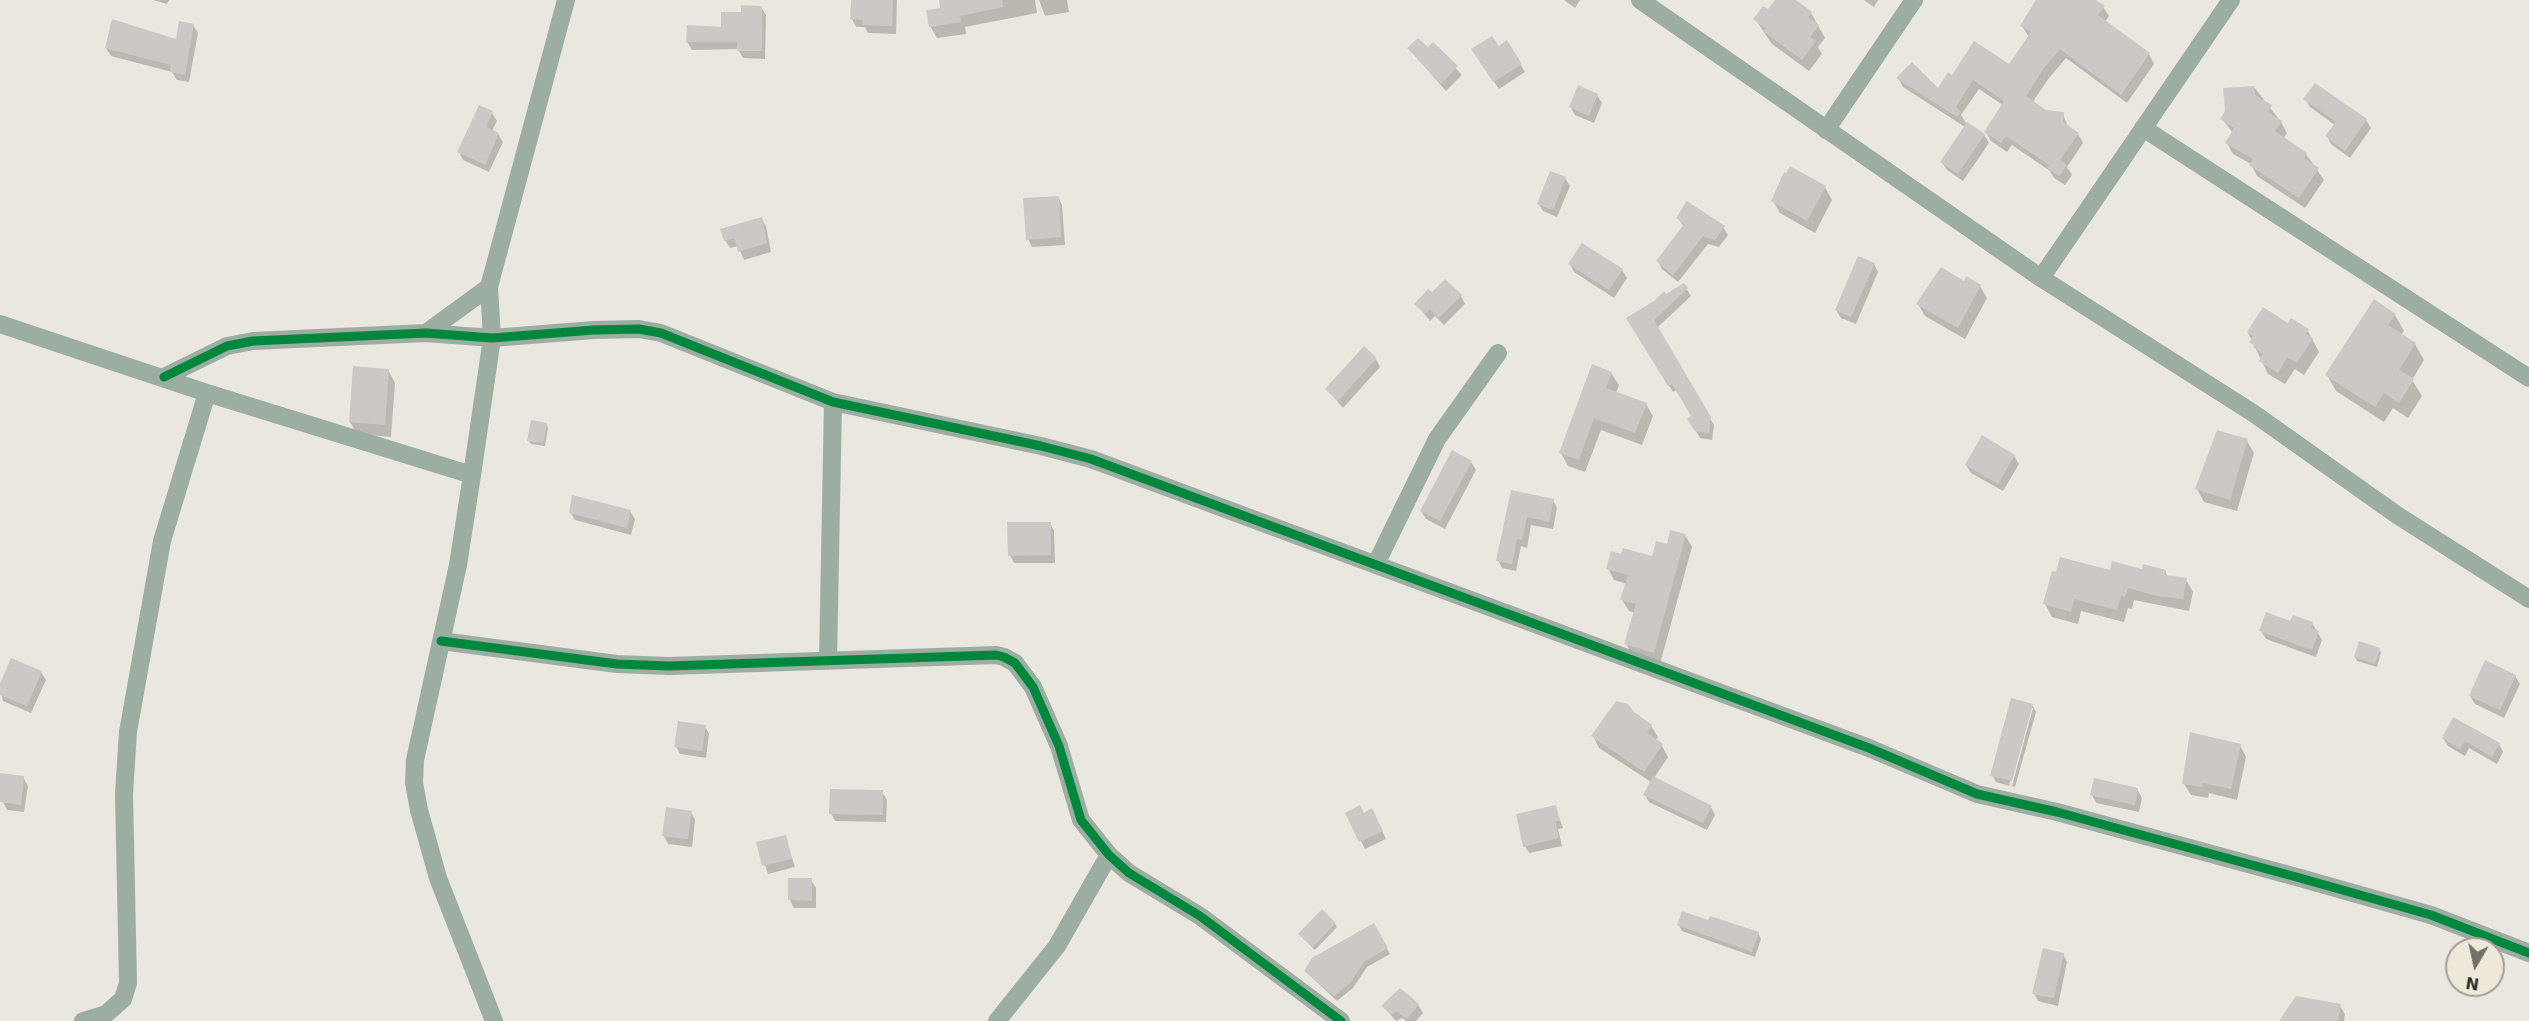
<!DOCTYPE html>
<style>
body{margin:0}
#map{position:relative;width:2529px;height:1021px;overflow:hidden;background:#eae7df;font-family:"DejaVu Sans",sans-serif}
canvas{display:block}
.north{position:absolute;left:2445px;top:937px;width:60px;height:60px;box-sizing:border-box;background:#eee8db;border:2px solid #a29e94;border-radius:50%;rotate:189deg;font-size:16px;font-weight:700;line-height:24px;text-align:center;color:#312e2a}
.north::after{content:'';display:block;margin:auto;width:21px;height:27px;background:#726f69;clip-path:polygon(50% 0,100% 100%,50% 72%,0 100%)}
</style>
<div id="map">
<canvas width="2529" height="1021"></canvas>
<div class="north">N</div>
</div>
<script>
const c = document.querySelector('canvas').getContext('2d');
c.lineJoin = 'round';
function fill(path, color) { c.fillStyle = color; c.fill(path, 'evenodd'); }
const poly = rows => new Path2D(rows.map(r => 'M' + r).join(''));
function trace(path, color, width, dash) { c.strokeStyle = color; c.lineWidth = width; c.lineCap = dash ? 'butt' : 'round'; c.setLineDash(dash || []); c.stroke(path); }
fill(poly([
 [153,0,169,0,167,4],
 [852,0,897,0,896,34,868,33,865,27,856,27,852,19],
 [940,0,1035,0,1037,13,965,27,966,34,937,38,930,26,942,9],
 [1039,0,1067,0,1069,12,1045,16],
 [1564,0,1580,0,1575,8],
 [1784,0,1794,0,1811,13,1825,38,1818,47,1822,54,1809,71,1772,44,1755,19],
 [1864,0,1878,0,1874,7],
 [2036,0,2093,0,2103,7,2109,16,2105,22,2149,54,2154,64,2127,103,2066,58,2049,78,2032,103,2045,112,2063,114,2068,127,2078,134,2083,143,2067,167,2072,175,2065,185,2054,178,2050,171,2012,145,2007,152,1991,141,1986,132,2003,105,1979,89,1961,115,1966,123,1984,135,1989,143,1963,181,1947,170,1942,162,1965,127,1903,87,1898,78,1938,90,1953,77,2010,66,2029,37,2022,26],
 [761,7,766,15,765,59,743,58,738,49,692,50,687,42,723,29,743,14],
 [193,25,198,33,189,82,177,80,172,72,111,56,106,48,177,41],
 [1433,44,1462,75,1446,91,1409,49,1428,49],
 [1498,48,1521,65,1525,72,1499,89,1478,58],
 [2254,87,2281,122,2287,133,2283,139,2306,154,2324,180,2305,208,2257,176,2251,164,2233,154,2227,143,2233,133,2222,119],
 [1597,95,1602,103,1594,123,1575,115,1570,106],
 [2305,99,2366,120,2371,128,2350,158,2331,144,2327,136,2335,125,2310,107],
 [492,113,497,121,492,131,498,134,503,142,489,172,463,160,459,152],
 [1565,178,1570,186,1557,217,1543,211,1538,203],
 [1825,187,1832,200,1815,233,1780,213,1773,201],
 [1058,197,1062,205,1065,245,1032,247,1028,239],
 [761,218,766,226,771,252,744,260,738,246,730,248,725,240],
 [1678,218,1723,227,1728,235,1719,247,1708,244,1678,282,1662,269,1658,261,1684,227],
 [1570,264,1622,270,1627,278,1614,298,1574,272],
 [1874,264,1878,272,1856,324,1841,318,1836,310],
 [1684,285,1691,296,1657,328,1714,425,1712,440,1700,438,1689,419,1693,417,1677,390,1673,392,1628,319],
 [1980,286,1987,298,1965,339,1925,316,1918,304],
 [1432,294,1461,296,1465,304,1444,325,1435,316,1430,321,1416,304],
 [2395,315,2404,331,2401,335,2415,344,2424,360,2412,380,2422,396,2408,418,2393,408,2384,422,2336,391,2327,375],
 [2289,325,2308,331,2319,352,2304,375,2295,369,2285,384,2268,374,2248,333],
 [1376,359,1380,367,1343,408,1327,389],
 [388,370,395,383,391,437,357,434,350,422],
 [1611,373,1619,385,1616,393,1646,404,1653,416,1642,445,1601,430,1585,472,1568,466,1561,453],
 [546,424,548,428,545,446,531,444,529,441],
 [2247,441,2254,453,2237,511,2204,502,2197,489],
 [2014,456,2019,464,2003,491,1971,473,1966,465],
 [1471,462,1476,470,1445,529,1426,519,1421,511],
 [1512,492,1553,500,1557,508,1553,529,1531,525,1527,548,1521,546,1516,571,1502,568,1498,560],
 [630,511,635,519,631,535,575,520,570,512],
 [1050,523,1054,531,1055,563,1014,563,1010,555],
 [1685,535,1692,547,1660,664,1633,656,1626,644,1635,613,1629,611,1622,600,1627,584,1614,580,1608,568,1622,555,1653,558],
 [2165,571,2168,577,2186,580,2193,592,2189,611,2134,600,2132,609,2128,608,2124,622,2081,611,2078,624,2052,617,2045,604,2111,572],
 [2291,623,2312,623,2322,640,2316,657,2266,639,2261,631],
 [2379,650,2381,653,2377,667,2357,661,2355,657],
 [41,672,46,680,31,713,3,701,0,688],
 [2515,676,2520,684,2504,718,2475,704,2470,696],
 [2032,705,2036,712,2015,787,2012,786,2033,708,2030,708,2009,786,1996,782,1992,775],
 [1633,714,1651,726,1658,737,1655,741,1662,746,1668,757,1654,778,1711,807,1715,815,1707,830,1649,802,1645,795,1651,782,1599,748,1593,736],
 [705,726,709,734,706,758,680,754,676,746],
 [2443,738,2499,744,2503,752,2497,764,2469,748,2465,756,2448,746],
 [2240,745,2246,757,2237,800,2209,793,2208,798,2191,795,2184,784],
 [23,777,28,786,24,812,7,810,3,802],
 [2137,789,2142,798,2139,812,2096,803,2092,795],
 [882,792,887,800,886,822,835,821,831,813],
 [1555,807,1563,828,1558,829,1562,846,1529,853,1525,846],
 [691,812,695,820,692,847,668,844,664,836],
 [1347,813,1376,818,1386,839,1365,849],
 [785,837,795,867,768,874,758,843],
 [811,880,816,888,816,908,794,908,790,900],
 [1709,922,1758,933,1761,939,1755,957,1682,931,1679,925],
 [1335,924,1337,927,1315,950,1302,937],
 [1373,925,1390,954,1367,967,1353,988,1337,1001,1305,971],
 [2063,954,2067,962,2058,1006,2038,1001,2034,993],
 [1400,990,1418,1005,1423,1013,1416,1021,1406,1021,1402,1018,1396,1021,1383,1006],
 [2340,1006,2345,1014,2344,1021,2283,1021]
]), '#0003');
fill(poly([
 [851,0,893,0,892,26,862,25,863,20,850,19],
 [939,0,1002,0,1003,7,960,16,961,22,929,27,926,10,940,8],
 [1775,0,1796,0,1812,12,1808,17,1819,25,1810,37,1816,41,1802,60,1763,31,1766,29,1753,19,1763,6,1768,9],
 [2036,0,2096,0,2105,6,2098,15,2150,53,2121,95,2060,49,2044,68,2026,96,2046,110,2064,112,2063,122,2079,133,2060,160,2067,165,2059,176,2047,168,2049,165,2006,136,2001,143,1984,132,2004,101,1973,80,1956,107,1961,112,1957,117,1896,78,1912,62,1938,88,1948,72,1952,75,1974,41,2009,64,2031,32,2020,26],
 [741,5,762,6,762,51,737,51,737,42,686,42,687,25,721,27,721,12,741,12],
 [112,19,176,39,179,21,194,24,185,75,170,72,171,65,105,48],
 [1492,36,1499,46,1507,40,1522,64,1493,82,1471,49],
 [1418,38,1428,47,1433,42,1458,66,1441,84,1407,48],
 [2315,83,2367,119,2345,151,2325,136,2336,122,2303,99],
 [1578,85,1598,94,1589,116,1569,107],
 [2254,86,2255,95,2272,105,2268,112,2282,121,2275,131,2307,153,2304,158,2319,168,2299,198,2249,165,2253,159,2225,143,2234,128,2220,119,2225,111,2223,88],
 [479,105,493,111,486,127,499,133,485,165,457,152],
 [1967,122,1985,134,1958,174,1940,162],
 [1790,166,1826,186,1807,221,1771,201,1784,172,1786,173],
 [1550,171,1566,177,1553,210,1537,204],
 [1059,196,1061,237,1026,240,1023,198],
 [1687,201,1725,226,1715,240,1703,236,1673,275,1656,261,1684,224,1676,218],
 [762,217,767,243,738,252,734,238,724,241,720,229],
 [1582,243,1623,269,1609,290,1568,264],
 [1858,256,1875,263,1851,317,1835,310],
 [1941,267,1964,281,1966,276,1981,285,1958,328,1916,304],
 [1445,279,1462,295,1439,318,1430,309,1425,314,1414,304,1428,289,1432,292],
 [1684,283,1688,288,1654,320,1711,417,1709,433,1695,431,1687,419,1691,416,1672,384,1668,386,1626,318,1654,301,1664,291,1666,294],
 [2374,299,2396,314,2388,325,2416,343,2399,370,2414,379,2399,403,2384,393,2375,407,2325,375],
 [2263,307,2288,323,2291,318,2309,329,2306,334,2313,338,2297,363,2287,357,2278,373,2259,361,2263,354,2253,347,2254,345,2249,342,2253,336,2247,332],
 [1364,346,1377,358,1338,401,1325,389],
 [1592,364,1612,372,1606,388,1647,403,1635,433,1594,418,1579,460,1559,453],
 [353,366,389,369,385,425,349,422],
 [531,420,547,423,543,443,527,441],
 [2217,430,2248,439,2230,500,2195,489],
 [1982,435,2015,455,1998,484,1965,465],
 [1452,450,1472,461,1440,521,1420,511],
 [1511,490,1554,499,1549,522,1527,517,1522,540,1517,539,1512,564,1496,561],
 [572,495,631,510,627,528,569,513],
 [1007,522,1051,522,1051,555,1008,556],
 [1670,530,1686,534,1654,653,1624,644,1636,604,1620,600,1628,575,1606,569,1611,551,1621,554,1623,548,1652,556,1656,541,1667,544],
 [2060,557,2110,570,2112,561,2142,569,2143,564,2166,570,2165,575,2187,578,2183,599,2157,596,2128,588,2125,597,2121,596,2117,610,2074,599,2071,612,2043,604,2052,571,2056,572],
 [2266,612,2290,621,2293,615,2313,622,2311,628,2319,631,2312,650,2259,631],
 [2359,641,2380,648,2375,664,2354,657],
 [11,658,42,671,27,706,0,695,0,684],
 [2485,660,2516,675,2500,710,2469,696],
 [2011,698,2033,704,2012,781,1990,776],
 [1616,701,1628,704,1634,712,1652,725,1647,733,1663,744,1644,772,1591,736],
 [2453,717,2500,743,2492,757,2465,741,2460,749,2442,738],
 [678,721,706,725,702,751,674,747],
 [2190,732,2241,744,2231,789,2203,783,2202,787,2182,784],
 [0,773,24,776,21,805,0,802],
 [1653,776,1712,806,1703,823,1643,795],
 [2094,778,2138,788,2135,805,2090,795],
 [830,789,883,790,883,815,829,814],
 [1360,805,1364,813,1372,808,1383,831,1359,842,1345,813],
 [1556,805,1560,821,1555,821,1559,838,1523,847,1516,814],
 [666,807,692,811,688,839,662,836],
 [786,835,792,859,762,866,756,842],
 [788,878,812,878,812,901,788,900],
 [1322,909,1336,923,1313,947,1298,934],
 [1682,911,1708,920,1710,916,1759,932,1752,952,1677,925],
 [1374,923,1388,948,1364,962,1350,983,1334,996,1304,971,1312,958],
 [2043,948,2064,953,2054,998,2032,994],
 [1400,988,1419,1004,1407,1019,1396,1011,1392,1015,1381,1006],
 [2296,996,2341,1004,2338,1021,2279,1021]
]), '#ccc8c6');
trace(poly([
 [1640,0,2041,278,2253,413,2397,515,2529,599],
 [2143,128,2529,378],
 [1826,130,1914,0],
 [2041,278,2231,0],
 [0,324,207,393,472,475],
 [426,333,489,287],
 [164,377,227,346,253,341,426,333,492,338,594,330,639,329,661,333,833,402,1041,446,1091,459,1869,748,1977,794,2057,812,2300,878,2431,915,2529,953],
 [1376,564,1437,439,1498,353],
 [441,641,617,664,669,666,996,655,1004,657,1015,663,1033,687,1059,746,1081,820,1109,855,1129,873,1200,916,1341,1021],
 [828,661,833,402],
 [83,1021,106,1014,123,999,128,983,124,794,128,732,162,541,207,393],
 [494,1021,438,878,419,810,414,783,415,760,458,565,472,475,492,338,489,287,566,0],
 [997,1021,1057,946,1109,855]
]), '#9cada2', 18);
trace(poly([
 [164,377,227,346,253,341,426,333,492,338,594,330,639,329,661,333,833,402,1041,446,1091,459,1869,748,1977,794,2057,812,2300,878,2431,915,2529,953],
 [441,641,617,664,669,666,996,655,1004,657,1015,663,1033,687,1059,746,1081,820,1109,855,1129,873,1200,916,1341,1021]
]), '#00873e', 9);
</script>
